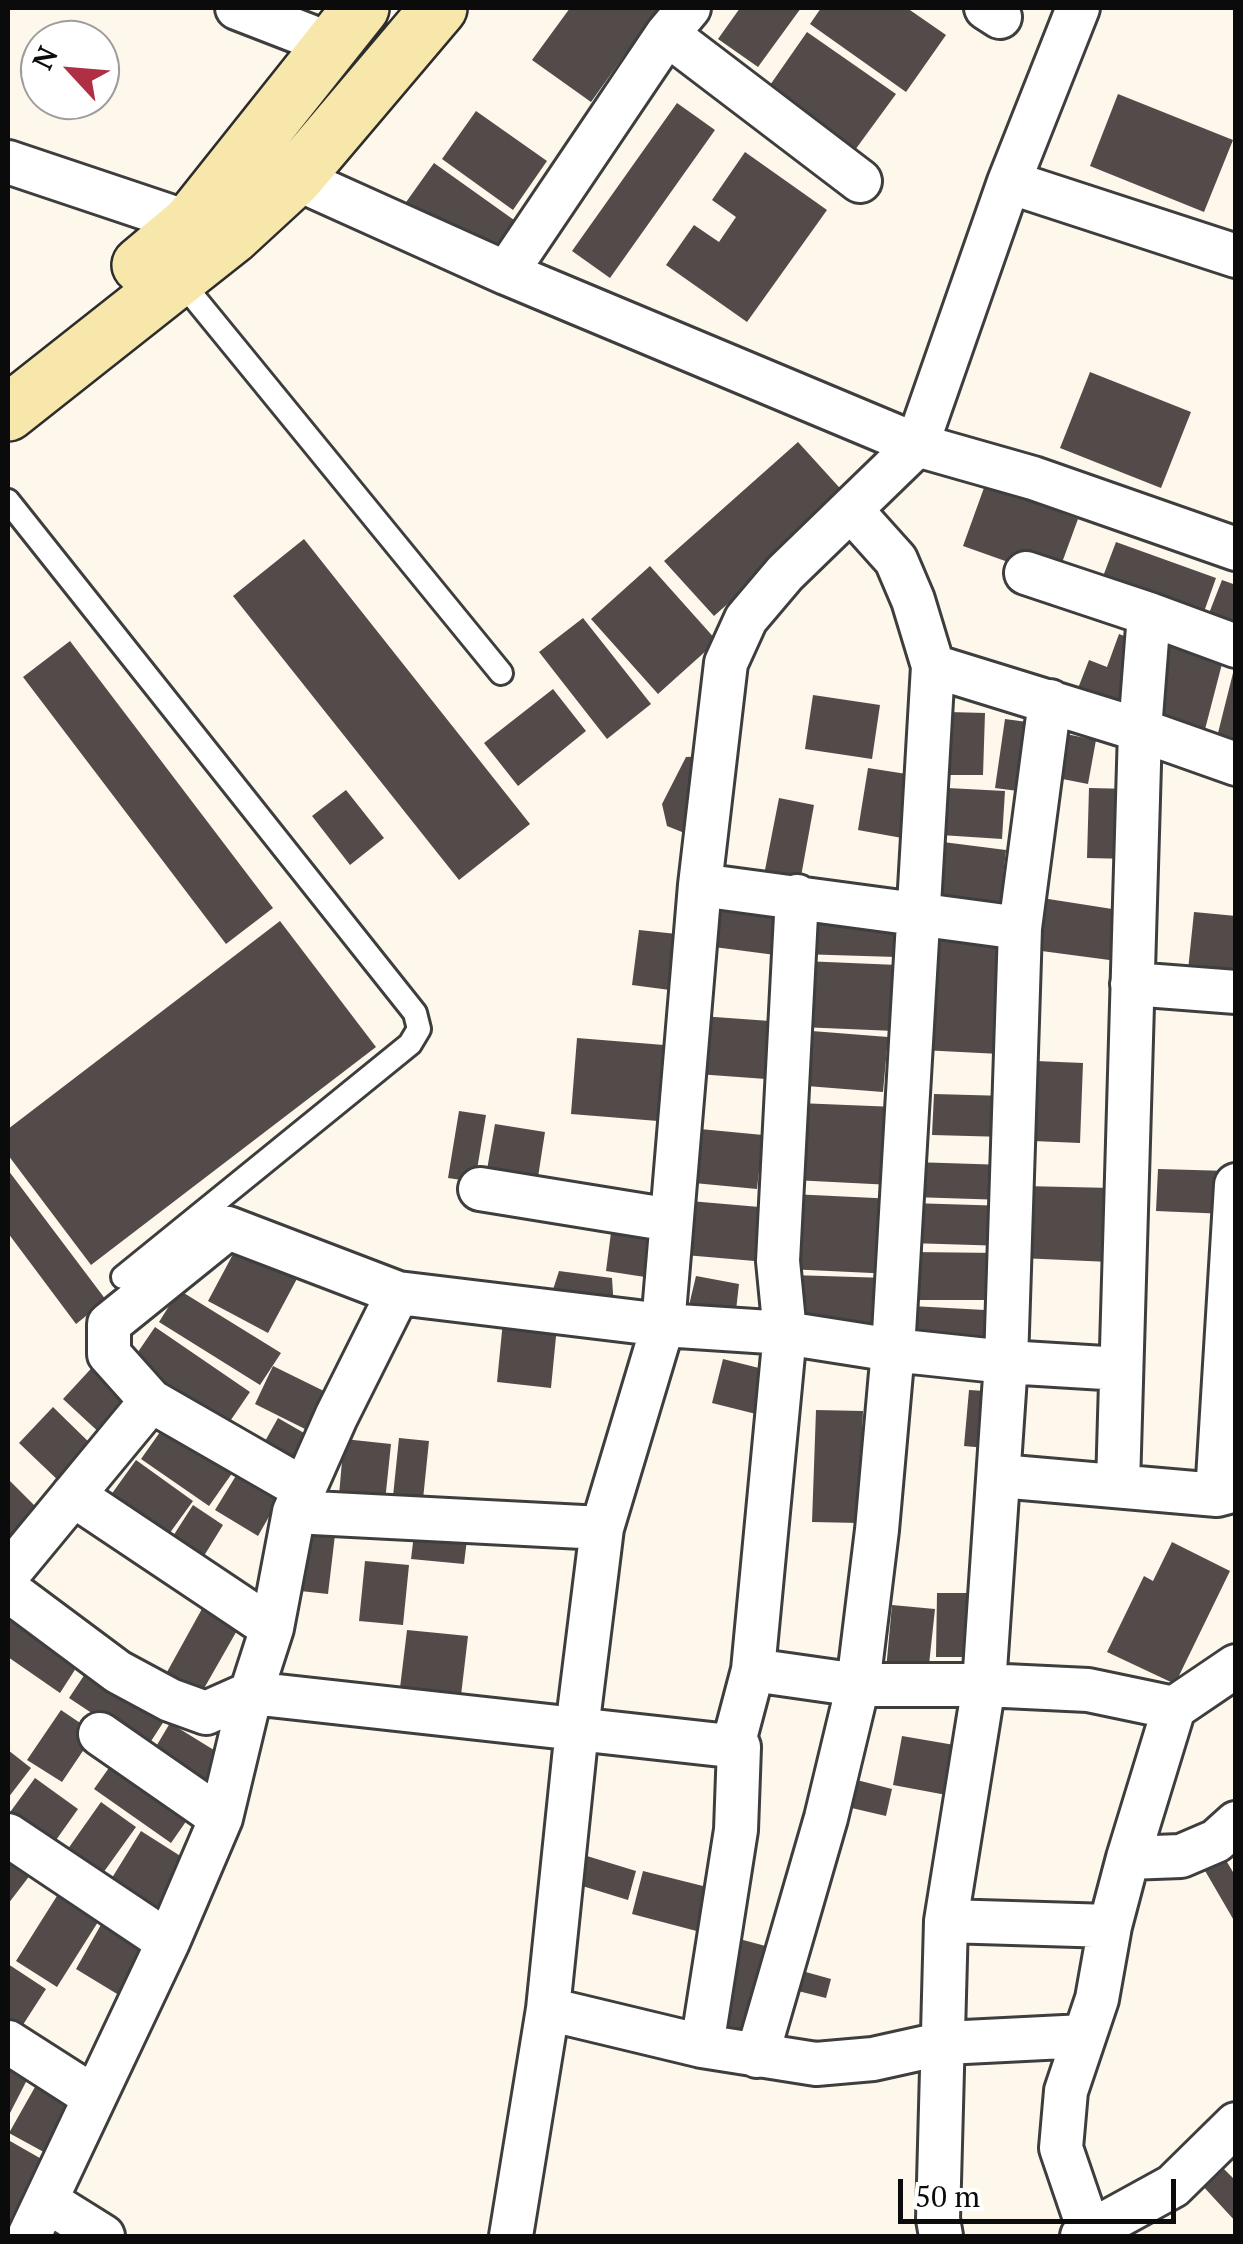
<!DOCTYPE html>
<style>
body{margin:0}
#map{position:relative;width:1243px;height:2244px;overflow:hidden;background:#fdf8eb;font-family:"PT Serif",serif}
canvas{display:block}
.frame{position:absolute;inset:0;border:10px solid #0b0b0b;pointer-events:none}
.north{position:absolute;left:20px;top:20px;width:100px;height:100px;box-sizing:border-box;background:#fff;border:2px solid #9d9d9d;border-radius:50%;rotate:296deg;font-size:28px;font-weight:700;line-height:40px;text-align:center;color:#0b0b0b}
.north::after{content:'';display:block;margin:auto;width:35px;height:45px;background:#af3044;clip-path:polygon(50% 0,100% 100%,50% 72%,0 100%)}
.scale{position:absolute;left:898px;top:2179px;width:278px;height:45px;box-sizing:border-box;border:5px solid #0b0b0b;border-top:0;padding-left:12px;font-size:30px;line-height:35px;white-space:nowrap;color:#0b0b0b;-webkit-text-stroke:8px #fff;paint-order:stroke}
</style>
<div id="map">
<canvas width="1243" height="2244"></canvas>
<div class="frame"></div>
<div class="north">N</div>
<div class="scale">50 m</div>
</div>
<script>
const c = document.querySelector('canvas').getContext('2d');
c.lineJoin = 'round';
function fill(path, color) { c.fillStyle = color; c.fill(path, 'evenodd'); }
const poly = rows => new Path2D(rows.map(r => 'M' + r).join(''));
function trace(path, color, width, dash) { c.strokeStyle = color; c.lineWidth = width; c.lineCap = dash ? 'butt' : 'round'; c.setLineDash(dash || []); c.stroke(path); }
fill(poly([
 [570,8,658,8,591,102,532,60],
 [740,8,801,8,758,67,718,39],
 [821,8,907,8,946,35,906,92,810,24],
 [807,32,896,94,855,150,768,88],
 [1118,94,1233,140,1204,212,1090,166],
 [677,103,715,130,610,278,572,251],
 [476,111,547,161,513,210,442,159],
 [745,152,827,210,747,322,666,265,694,225,719,242,736,217,712,200],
 [434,163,514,220,485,262,404,205],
 [1090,372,1191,412,1161,488,1060,448],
 [798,442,848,497,714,616,664,561],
 [985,485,1078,519,1056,579,963,546],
 [304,539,530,824,459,880,233,596],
 [1116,542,1216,578,1200,623,1099,587],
 [650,566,717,641,658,694,591,619],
 [1222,580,1236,585,1236,632,1206,621],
 [583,618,651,704,607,739,539,652],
 [1119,634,1143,643,1117,711,1075,696,1089,660,1107,667],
 [70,641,273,908,226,944,23,677],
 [1169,646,1223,660,1202,741,1148,727],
 [1234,669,1236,670,1236,742,1217,737],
 [553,689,586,731,518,786,484,743],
 [813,695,880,705,872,759,805,749],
 [949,712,985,713,983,775,947,775],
 [1005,719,1042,724,1033,793,995,788],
 [1051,731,1096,740,1088,784,1042,775],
 [708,756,697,838,667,826,662,804,686,757],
 [868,768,913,775,902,838,858,830],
 [928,787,1005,791,1002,839,925,834],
 [1089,788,1132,789,1130,859,1087,858],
 [346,790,384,838,350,865,312,816],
 [779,798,814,805,800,882,764,875],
 [935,841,1006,850,999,913,927,905],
 [1042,898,1125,911,1117,961,1034,950],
 [720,900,789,908,783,956,714,947],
 [1194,912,1236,916,1236,984,1187,980],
 [801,914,898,917,896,957,799,954],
 [280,921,376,1047,91,1265,8,1155,8,1129],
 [639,930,677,934,670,990,632,985],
 [928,931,1007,935,1000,1054,921,1050],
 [803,961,898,965,895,1031,800,1027],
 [701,1016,784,1022,780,1080,697,1074],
 [799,1030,888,1037,883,1092,794,1085],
 [577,1038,664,1045,658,1121,571,1114],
 [1036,1061,1083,1063,1080,1143,1033,1141],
 [934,1094,1007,1096,1006,1137,932,1135],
 [798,1103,896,1107,892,1185,793,1180],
 [459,1111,486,1115,475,1182,448,1178],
 [495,1124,545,1132,536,1190,485,1181],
 [700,1129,763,1135,757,1189,694,1183],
 [913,1162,1006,1165,1005,1200,912,1197],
 [1158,1169,1229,1171,1227,1214,1156,1211],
 [8,1170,106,1300,76,1324,8,1233],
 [1023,1186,1113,1188,1110,1262,1020,1258],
 [791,1194,896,1199,893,1274,787,1269],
 [690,1201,771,1208,766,1262,685,1255],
 [910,1203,1008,1206,1006,1246,909,1243],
 [613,1217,652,1223,645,1277,606,1271],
 [239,1243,299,1275,268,1333,208,1301],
 [911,1252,1001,1253,1000,1300,910,1300],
 [559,1271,612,1278,614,1309,549,1302],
 [791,1275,887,1278,878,1336,801,1329],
 [696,1276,739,1284,734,1328,685,1322],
 [179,1290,281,1353,260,1385,159,1322],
 [912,1306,1003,1311,1000,1354,909,1349],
 [503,1321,557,1326,551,1388,497,1382],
 [155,1327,250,1392,222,1433,127,1368],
 [723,1359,775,1372,764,1416,712,1403],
 [99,1360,139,1398,103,1436,63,1399],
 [273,1366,332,1395,313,1433,255,1404],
 [969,1390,1002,1392,996,1449,964,1446],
 [53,1407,97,1450,63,1485,19,1443],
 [816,1410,863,1411,859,1523,812,1522],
 [278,1418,318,1441,300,1474,259,1452],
 [165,1425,233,1472,209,1506,141,1459],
 [399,1438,429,1441,422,1509,392,1506],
 [344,1439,391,1444,384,1511,338,1506],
 [136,1460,193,1501,164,1541,108,1499],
 [237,1474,279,1499,258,1536,215,1510],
 [8,1479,40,1511,14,1539,8,1533],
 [193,1505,223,1525,199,1564,168,1544],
 [415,1526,468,1531,464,1564,411,1559],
 [296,1531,335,1535,328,1594,291,1590],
 [1172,1542,1230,1571,1175,1684,1107,1652,1144,1576,1153,1581],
 [365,1561,409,1565,403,1625,359,1621],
 [937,1593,984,1593,984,1657,936,1657],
 [892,1605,935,1609,928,1674,886,1670],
 [203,1607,239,1627,202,1692,167,1672],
 [8,1615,78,1665,60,1693,8,1657],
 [407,1630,468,1636,460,1704,399,1696],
 [89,1668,166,1718,146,1749,69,1698],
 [61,1710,95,1733,62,1782,27,1760],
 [170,1723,222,1755,202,1787,151,1755],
 [902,1736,966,1747,957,1797,893,1785],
 [8,1750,31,1768,8,1798],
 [118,1755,194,1810,171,1843,94,1789],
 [35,1778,78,1809,49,1850,8,1815],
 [849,1778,892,1789,886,1816,843,1806],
 [101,1802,136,1827,93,1887,58,1863],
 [141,1831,193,1864,154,1927,102,1894],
 [8,1849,34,1870,8,1904],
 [587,1856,636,1871,628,1900,579,1885],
 [1224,1857,1236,1877,1236,1924,1204,1869],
 [643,1871,719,1890,708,1934,632,1914],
 [62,1888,103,1914,57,1987,16,1961],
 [107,1914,159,1945,127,2000,76,1969],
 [732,1937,773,1948,749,2042,707,2031],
 [8,1964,46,1989,17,2034,8,2029],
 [795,1969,831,1979,826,1998,790,1989],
 [8,2065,29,2076,8,2117],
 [35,2087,77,2110,51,2156,9,2133],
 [10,2141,45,2161,8,2229,8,2146],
 [1221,2166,1236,2181,1236,2222,1201,2184]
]), '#534b49');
const lane = poly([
 [179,279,501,673],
 [8,501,415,1013,419,1029,410,1044,123,1277]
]);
const street = poly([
 [237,8,330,44],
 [986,8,1000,17],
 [667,34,860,181],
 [8,162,190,223],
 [295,178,506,273,917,445,1033,478,1236,549],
 [1009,182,1236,256],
 [506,273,667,34,689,8],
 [852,511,896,560,913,600,933,666],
 [1026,573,1149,614],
 [700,885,1020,928],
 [1132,984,1236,992],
 [480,1189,671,1220],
 [398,1293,336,1417,294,1512,272,1628,251,1693,739,1747],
 [151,1401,109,1354,109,1324,228,1228,398,1293,663,1325,785,1333,893,1350,1006,1362,1121,1369],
 [1000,1476,1217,1495,1236,1490],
 [1118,1485,1140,730,1149,614,1236,646],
 [73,1495,272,1628],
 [1217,1495,1236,1185],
 [294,1512,602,1528],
 [8,1574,151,1401,304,1489],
 [8,1590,118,1672,170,1700,206,1713,251,1693,221,1818,168,1942,29,2236],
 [753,1670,858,1685,984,1685,1088,1690,1174,1708,1236,1666],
 [100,1734,221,1818],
 [8,1835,168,1942],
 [1128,1858,1181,1856,1216,1841,1236,1823],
 [946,1921,1110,1926],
 [548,2009,702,2046,816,2064,873,2059,945,2043,1084,2036],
 [8,2042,94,2097],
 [702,2046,736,1830,739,1747,735,1738,753,1670,785,1333,778,1261,797,896],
 [757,2056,826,1818,858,1685,877,1530,893,1350,933,666,1140,730,1236,764],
 [47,2201,103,2236],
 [1090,2233,1061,2148,1066,2091,1097,1999,1110,1926,1128,1858,1174,1708],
 [511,2236,548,2009,577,1729,602,1528,663,1325,700,885,726,663,746,619,785,573,917,445,1009,182,1078,8],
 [941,2236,938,2219,946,1921,984,1685,1006,1362,1020,928,1050,701],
 [1082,2236,1173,2186,1236,2124]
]);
const secondary = poly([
 [140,265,190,223,361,8],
 [8,413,232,236,295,178,439,8]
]);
trace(lane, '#3e3e3e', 28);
trace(street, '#3e3e3e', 48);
trace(secondary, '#2d2d2d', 60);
trace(lane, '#fff', 22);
trace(street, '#fff', 42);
trace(secondary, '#f8e7ab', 55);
</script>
